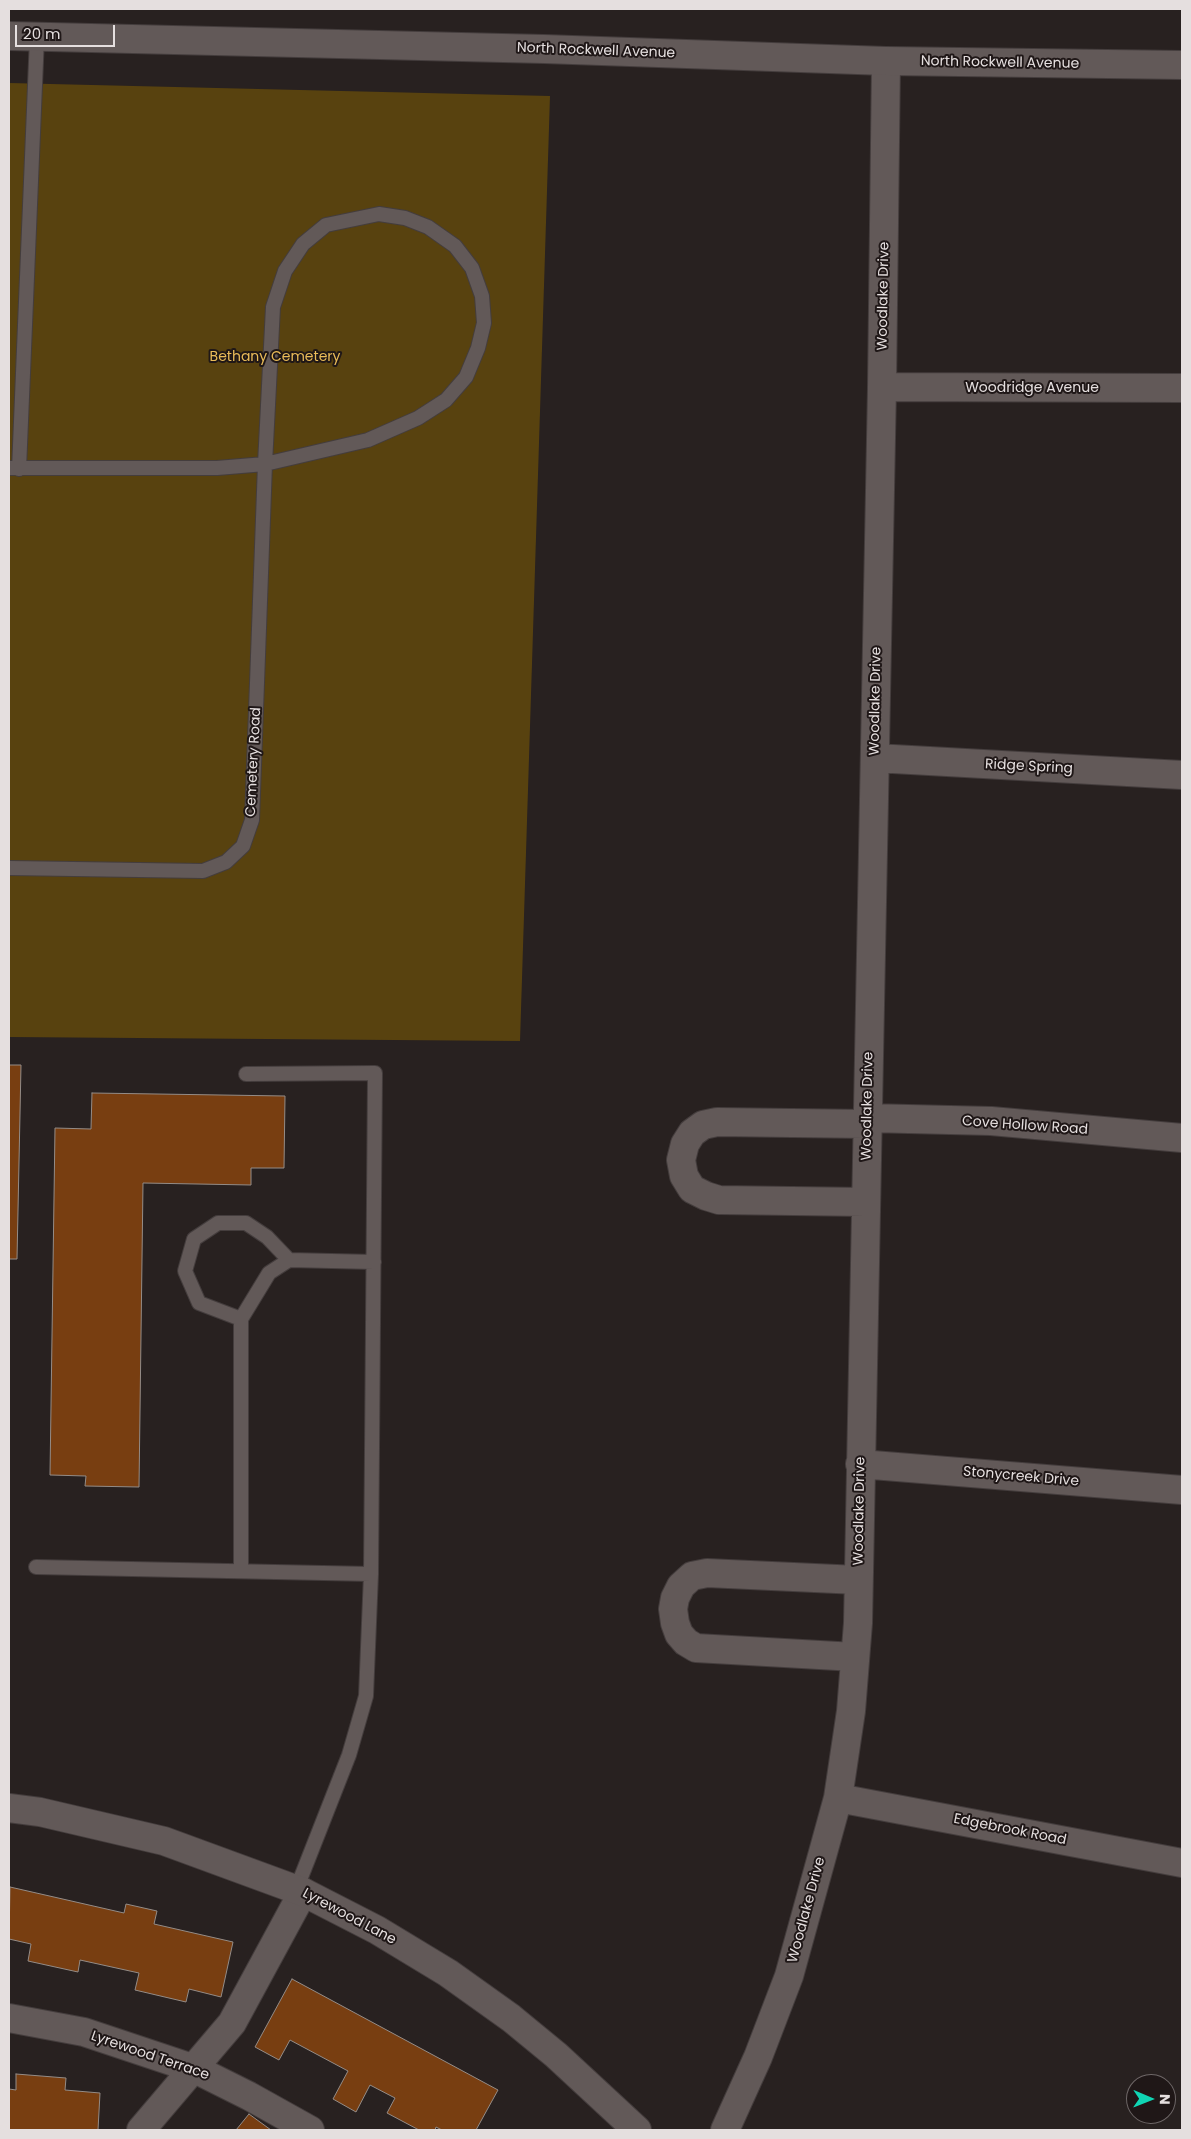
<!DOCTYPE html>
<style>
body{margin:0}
#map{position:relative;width:1191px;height:2139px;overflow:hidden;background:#282120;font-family:Poppins,sans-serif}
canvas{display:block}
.frame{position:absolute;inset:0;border:10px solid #e5dfdf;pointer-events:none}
.north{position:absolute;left:1126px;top:2074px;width:50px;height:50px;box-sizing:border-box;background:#1f1717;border:1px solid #6e6767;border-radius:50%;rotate:91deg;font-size:14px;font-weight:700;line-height:20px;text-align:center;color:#e5dfdf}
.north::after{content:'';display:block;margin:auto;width:18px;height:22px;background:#10d5b4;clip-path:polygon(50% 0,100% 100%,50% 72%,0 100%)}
.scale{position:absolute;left:15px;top:25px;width:100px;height:22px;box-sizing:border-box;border:2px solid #e5dfdf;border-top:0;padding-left:6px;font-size:15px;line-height:18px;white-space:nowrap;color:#e5dfdf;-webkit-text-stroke:4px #1f1717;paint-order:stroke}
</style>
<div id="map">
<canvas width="1191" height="2139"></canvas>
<div class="frame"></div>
<div class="north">N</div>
<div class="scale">20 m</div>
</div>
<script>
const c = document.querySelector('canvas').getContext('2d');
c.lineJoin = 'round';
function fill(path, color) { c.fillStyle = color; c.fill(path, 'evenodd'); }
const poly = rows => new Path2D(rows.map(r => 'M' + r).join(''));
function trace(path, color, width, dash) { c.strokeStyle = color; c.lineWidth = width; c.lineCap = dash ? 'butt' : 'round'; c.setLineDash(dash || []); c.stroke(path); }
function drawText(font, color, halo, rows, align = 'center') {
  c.font = font + ' Poppins,sans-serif'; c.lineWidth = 4; c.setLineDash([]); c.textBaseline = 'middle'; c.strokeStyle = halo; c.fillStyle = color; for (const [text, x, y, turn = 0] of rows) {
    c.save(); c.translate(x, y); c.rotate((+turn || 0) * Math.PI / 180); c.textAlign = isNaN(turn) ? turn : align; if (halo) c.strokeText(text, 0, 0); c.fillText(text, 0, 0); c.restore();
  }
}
fill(poly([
 [9,83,550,96,520,1041,9,1037]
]), '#58420f');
const building = poly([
 [9,1065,21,1065,17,1259,9,1259,9,1065],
 [92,1093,285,1096,284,1168,251,1168,251,1185,143,1183,139,1487,85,1486,86,1476,50,1475,55,1128,91,1129,92,1093],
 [10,1887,124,1913,126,1904,157,1911,154,1924,233,1942,221,1997,189,1989,186,2002,135,1990,139,1973,80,1960,78,1972,28,1961,31,1944,9,1939,10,1887],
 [292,1979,498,2090,476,2130,442,2130,436,2127,435,2130,419,2130,387,2113,395,2098,370,2085,356,2112,333,2099,348,2071,290,2040,279,2060,255,2047,292,1979],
 [16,2074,66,2078,65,2090,100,2093,98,2130,9,2130,9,2089,16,2090,16,2074],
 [249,2114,271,2130,236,2130,249,2114]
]);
fill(building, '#783e11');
trace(building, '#948c87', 1);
const service = poly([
 [9,468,217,468,265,464,368,440,418,418,446,400,466,377,478,348,484,323,482,296,472,268,455,246,428,227,405,218,379,214,326,225,303,244,285,271,273,307,265,464,252,820,243,846,226,862,203,871,9,868],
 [19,469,37,37],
 [246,1074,375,1073,371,1574,366,1696,349,1755,296,1890],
 [241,1319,199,1303,185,1271,194,1239,218,1223,246,1223,267,1237,289,1260],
 [36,1567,371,1574],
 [241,1571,241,1319,269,1273,289,1260,374,1262]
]);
const minor = poly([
 [882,387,1182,388],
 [875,758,1182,775],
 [868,1118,991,1121,1182,1138],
 [865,1202,719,1200,706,1196,692,1189,684,1176,681,1160,685,1144,692,1133,703,1125,717,1122,867,1124],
 [860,1464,1182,1490],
 [855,1657,696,1648,686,1642,679,1634,675,1623,673,1609,675,1598,681,1586,692,1576,707,1573,858,1580],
 [838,1798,1182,1863],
 [9,2018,84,2032,195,2069,249,2096,310,2130],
 [141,2130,232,2023,303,1892],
 [725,2130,758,2057,789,1976,838,1798,851,1711,858,1623,882,387,886,61]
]);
const tertiary = poly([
 [9,1808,40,1812,164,1841,303,1892,377,1930,448,1973,511,2018,556,2055,637,2130]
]);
const secondary = poly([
 [9,36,544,49,886,61,1182,65]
]);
trace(service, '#443d3d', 16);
trace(minor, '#443d3d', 30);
trace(tertiary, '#443d3d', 30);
trace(secondary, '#443d3d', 30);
trace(service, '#625958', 14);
trace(minor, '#625958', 28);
trace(tertiary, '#625958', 28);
trace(secondary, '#625958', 28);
drawText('14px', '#e5dfdf', '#1f1717', [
 ["North Rockwell Avenue",596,51,2],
 ["North Rockwell Avenue",1000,63,1],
 ["Woodlake Drive",884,296,-89],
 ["Woodridge Avenue",1032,388],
 ["Woodlake Drive",876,701,-89],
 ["Cemetery Road",254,762,-87],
 ["Ridge Spring",1029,767,3],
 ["Woodlake Drive",868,1106,-89],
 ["Cove Hollow Road",1025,1126,4],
 ["Stonycreek Drive",1021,1477,5],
 ["Woodlake Drive",860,1511,-89],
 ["Edgebrook Road",1010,1830,11],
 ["Woodlake Drive",807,1910,-75],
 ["Lyrewood Lane",349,1917,28],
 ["Lyrewood Terrace",150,2056,19]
]);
drawText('14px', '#e9bb58', '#1f1717', [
 ["Bethany Cemetery",275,357]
]);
</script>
